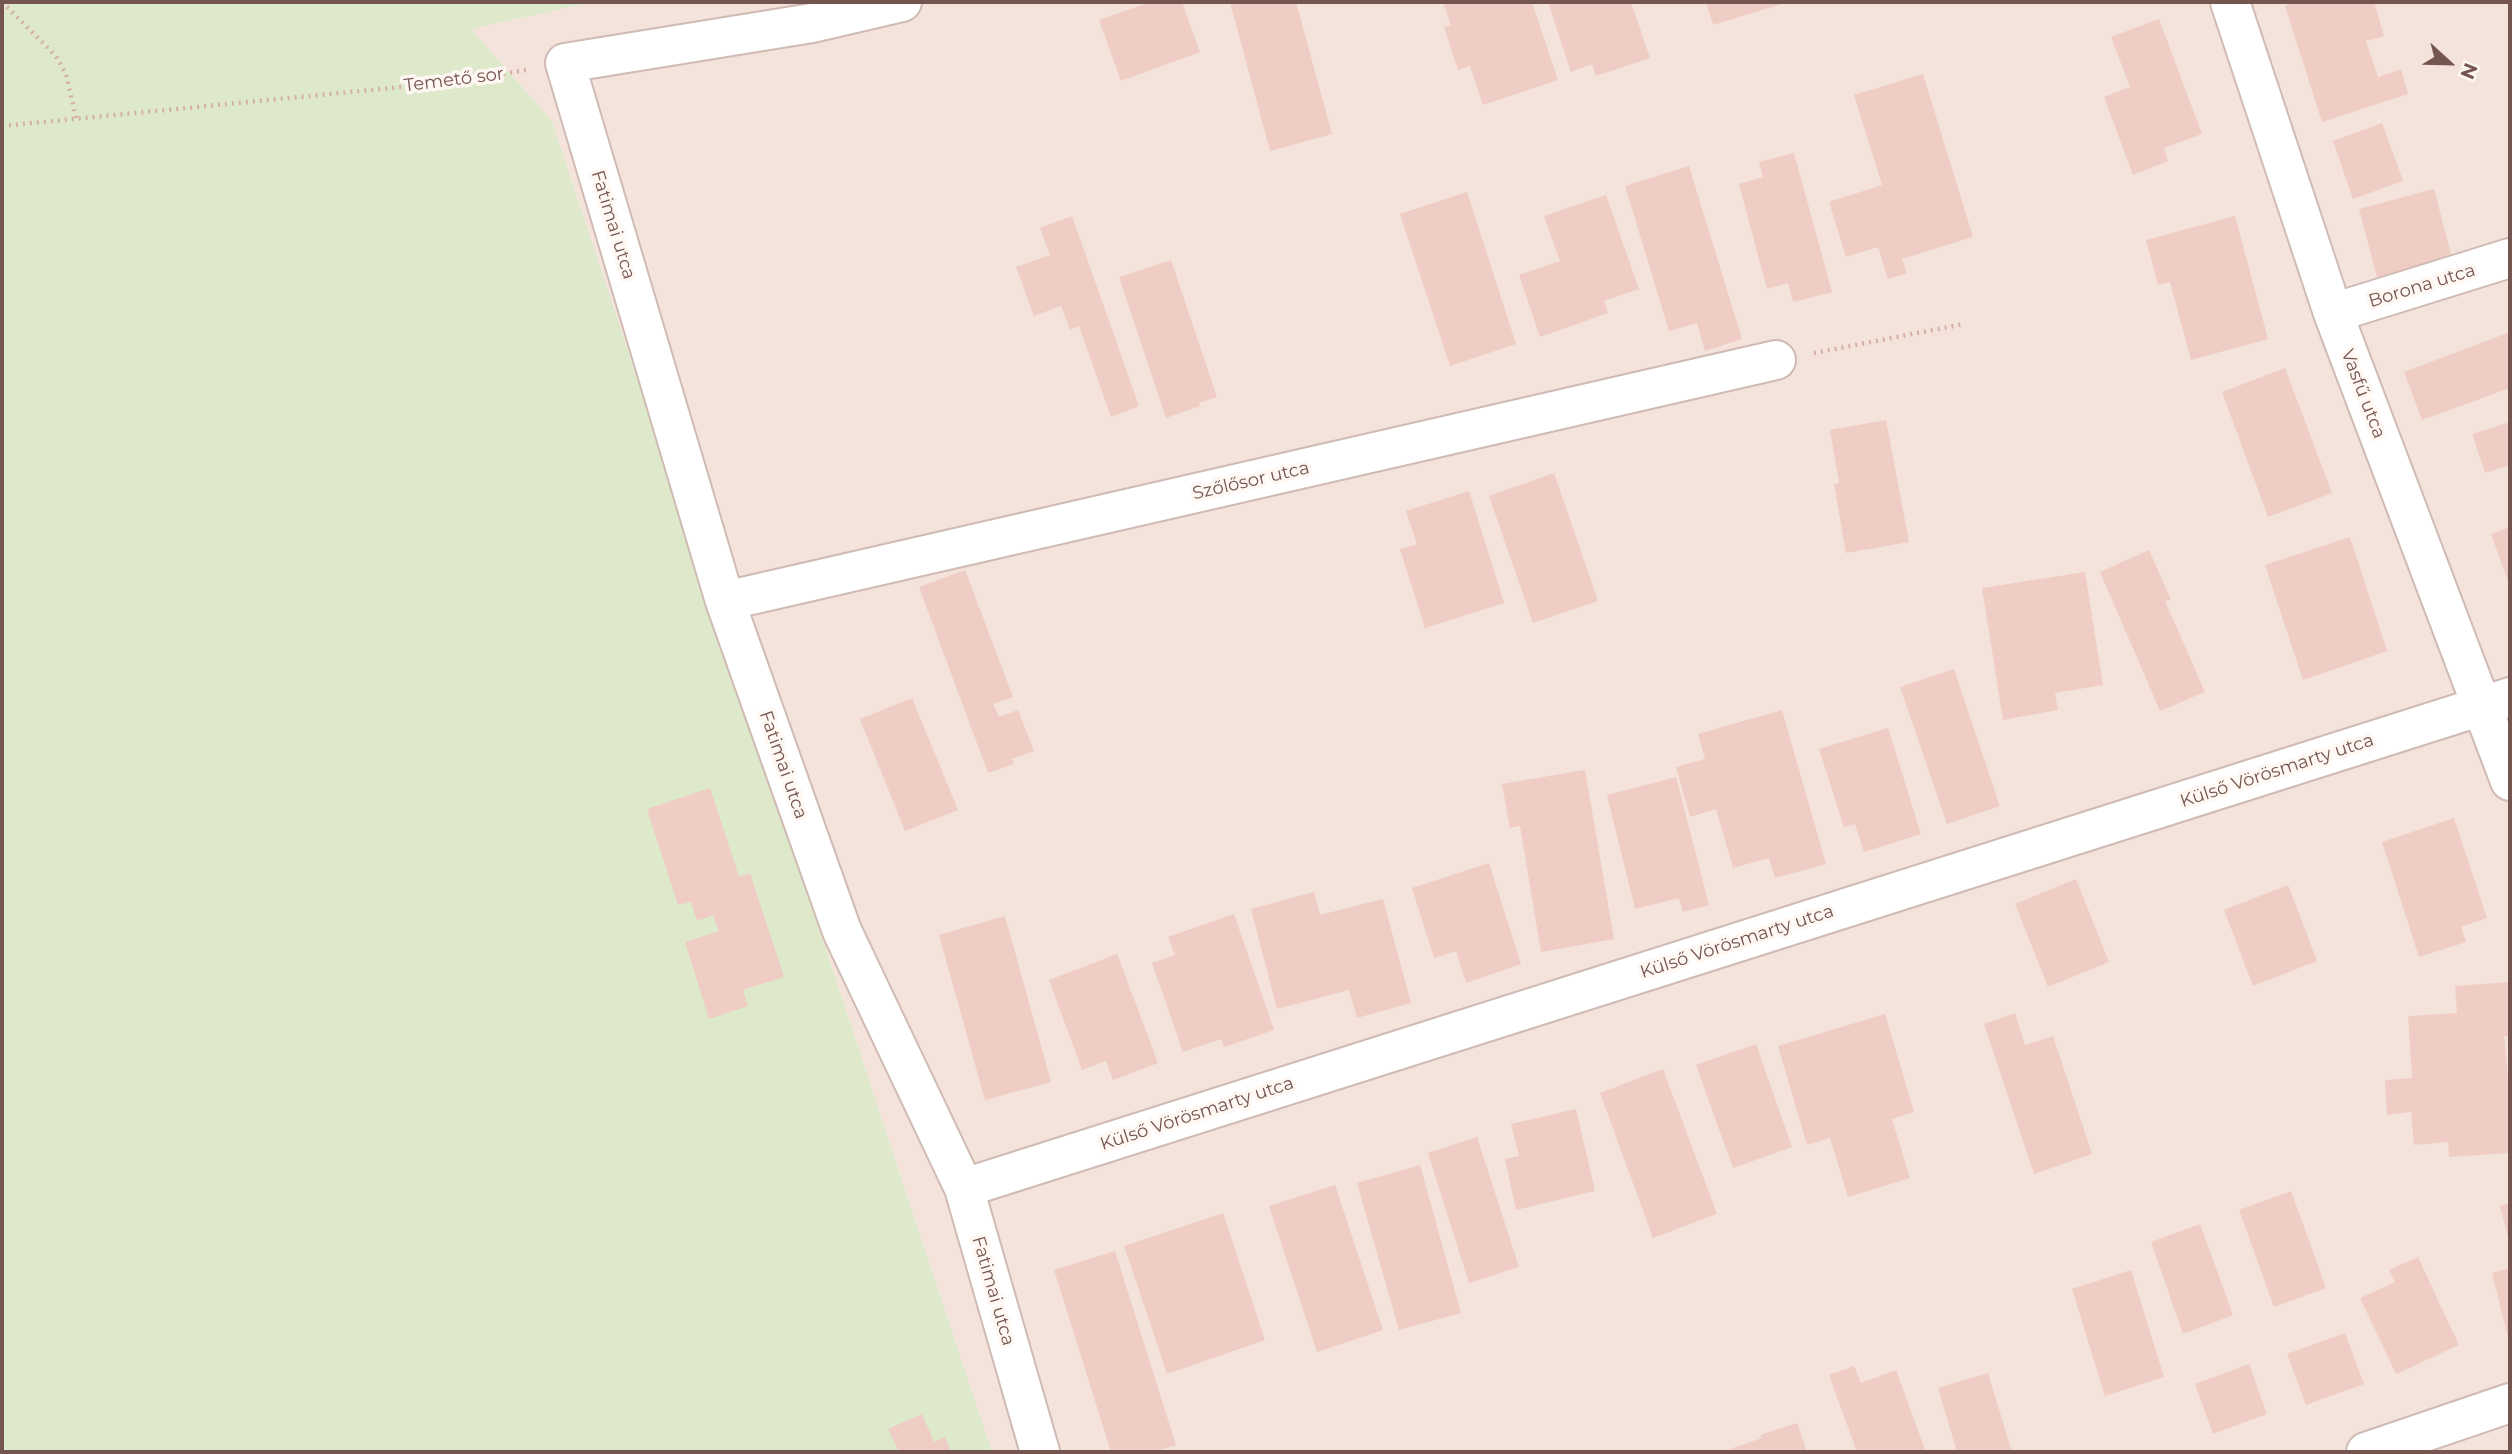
<!DOCTYPE html>
<meta charset="utf-8">
<style>
body{margin:0}
#map{position:relative;width:2512px;height:1454px;overflow:hidden;background:#fbf2eb;font-family:Montserrat,sans-serif}
canvas{display:block}
.frame{position:absolute;inset:0;border:4px solid #75554f;pointer-events:none}
.north{position:absolute;left:2414px;top:28px;width:70px;height:70px;-webkit-text-stroke:5px #fef7f2;paint-order:stroke;rotate:112deg;font-size:19px;font-weight:700;line-height:28px;text-align:center;color:#75554f}
.north::after{content:'';display:block;margin:auto;width:24px;height:32px;background:#75554f;clip-path:polygon(50% 0,100% 100%,50% 72%,0 100%)}
</style>
<div id="map">
<canvas width="2512" height="1454"></canvas>
<div class="frame"></div>
<div class="north">N</div>
</div>
<script>
const c = document.querySelector('canvas').getContext('2d');
c.lineJoin = 'round';
function fill(path, color) { c.fillStyle = color; c.fill(path, 'evenodd'); }
const poly = rows => new Path2D(rows.map(r => 'M' + r).join(''));
function trace(path, color, width, dash) { c.strokeStyle = color; c.lineWidth = width; c.lineCap = dash ? 'butt' : 'round'; c.setLineDash(dash || []); c.stroke(path); }
function drawText(font, color, halo, rows, align = 'center') {
  c.font = font + ' Montserrat,sans-serif'; c.lineWidth = 7; c.setLineDash([]); c.textBaseline = 'middle'; c.strokeStyle = halo; c.fillStyle = color; for (const [text, x, y, turn = 0] of rows) {
    c.save(); c.translate(x, y); c.rotate((+turn || 0) * Math.PI / 180); c.textAlign = isNaN(turn) ? turn : align; if (halo) c.strokeText(text, 0, 0); c.fillText(text, 0, 0); c.restore();
  }
}
fill(poly([
 [593,2,2510,2,2510,1452,992,1452,552,121,471,29]
]), '#f3e3da');
fill(poly([
 [2,2,593,2,471,29,552,121,992,1452,2,1452]
]), '#dde9ca');
fill(poly([
 [1150,2,1182,2,1200,52,1121,81,1099,20],
 [1230,2,1296,2,1332,134,1270,151],
 [1443,2,1532,2,1558,80,1483,105,1470,66,1458,70,1444,27,1451,25],
 [1548,2,1631,2,1650,58,1596,76,1592,64,1571,72],
 [1706,2,1788,2,1713,25],
 [2297,2,2374,2,2384,36,2366,41,2378,77,2401,69,2408,94,2322,122,2285,6],
 [2159,19,2202,134,2164,148,2168,161,2133,175,2104,97,2130,87,2111,37],
 [1923,74,1973,237,1902,259,1907,273,1888,279,1878,247,1846,257,1829,202,1882,185,1854,95],
 [2382,123,2403,181,2353,199,2333,141],
 [1794,153,1832,292,1793,302,1788,283,1767,289,1739,184,1763,177,1759,162],
 [1689,166,1742,339,1705,351,1697,323,1669,331,1625,186],
 [2434,189,2452,258,2377,277,2359,209],
 [1467,192,1516,344,1450,366,1400,214],
 [1606,195,1639,289,1604,301,1608,313,1540,337,1519,275,1560,261,1544,216],
 [1072,216,1139,406,1111,417,1079,326,1070,330,1061,306,1034,316,1016,267,1050,255,1040,228],
 [2235,216,2268,339,2191,360,2170,282,2158,285,2146,240],
 [1171,260,1217,397,1199,403,1200,406,1166,418,1119,277],
 [2510,332,2510,388,2422,420,2404,372],
 [2285,368,2332,493,2268,517,2222,392],
 [1886,420,1909,542,1846,553,1834,484,1839,483,1830,430],
 [2510,422,2510,465,2485,473,2472,434],
 [1554,473,1598,601,1533,623,1489,496],
 [1469,491,1504,603,1425,628,1400,549,1417,544,1406,511],
 [2510,527,2510,586,2491,534],
 [2350,537,2387,651,2303,680,2265,565],
 [2149,550,2171,600,2165,601,2205,692,2160,711,2100,572],
 [965,570,1013,697,993,704,999,717,1018,710,1034,751,1012,759,1014,764,988,773,919,587],
 [2085,572,2103,685,2055,693,2058,710,2003,720,1982,588],
 [1954,669,2000,806,1947,824,1900,687],
 [912,698,958,810,905,831,860,719],
 [1782,710,1826,864,1775,878,1769,858,1733,868,1716,809,1690,817,1676,767,1705,759,1698,734],
 [1888,728,1921,834,1864,852,1855,824,1844,827,1819,749],
 [1585,770,1614,939,1541,952,1520,826,1510,828,1502,784],
 [1676,777,1709,905,1683,912,1679,898,1635,909,1607,795],
 [710,788,739,877,750,873,784,977,743,990,748,1006,709,1019,685,942,719,931,713,915,697,921,691,902,678,905,647,809],
 [2454,818,2487,918,2461,927,2466,942,2419,957,2382,842],
 [1489,863,1521,964,1466,983,1456,951,1434,958,1412,888],
 [2076,879,2109,962,2048,987,2015,904],
 [2288,885,2317,961,2253,986,2224,910],
 [1314,892,1320,915,1383,899,1411,1003,1357,1018,1349,990,1277,1009,1251,909],
 [1234,914,1274,1030,1224,1047,1221,1039,1183,1052,1152,963,1175,955,1168,937],
 [1005,916,1051,1082,985,1100,939,935],
 [1117,954,1158,1063,1113,1080,1106,1061,1082,1070,1049,980],
 [2510,982,2510,1036,2504,1036,2510,1100,2510,1153,2449,1157,2448,1142,2414,1145,2411,1112,2387,1115,2385,1080,2412,1078,2408,1016,2457,1013,2455,986],
 [2015,1013,2025,1045,2053,1036,2092,1154,2034,1174,1984,1024],
 [1885,1014,1914,1112,1892,1119,1910,1178,1848,1197,1830,1138,1807,1145,1778,1046],
 [1756,1044,1792,1147,1733,1168,1696,1065],
 [1663,1069,1717,1214,1653,1238,1600,1093],
 [1576,1109,1595,1191,1516,1210,1505,1159,1519,1156,1511,1124],
 [1477,1137,1519,1267,1469,1283,1428,1153],
 [1420,1165,1461,1313,1399,1330,1357,1183],
 [1335,1185,1383,1330,1317,1352,1269,1206],
 [2291,1191,2326,1288,2274,1307,2239,1210],
 [2510,1203,2510,1241,2509,1241,2500,1206],
 [1223,1213,1265,1340,1167,1374,1124,1246],
 [2200,1224,2233,1315,2183,1334,2151,1242],
 [1115,1251,1176,1445,1153,1452,1111,1452,1054,1270],
 [2418,1257,2459,1345,2396,1374,2360,1298,2395,1282,2389,1270],
 [2510,1268,2510,1337,2508,1337,2492,1273],
 [2131,1270,2164,1377,2105,1396,2072,1289],
 [2345,1333,2364,1384,2306,1405,2287,1354],
 [2249,1364,2267,1414,2213,1434,2195,1384],
 [1854,1366,1861,1383,1896,1370,1926,1452,1857,1452,1829,1375],
 [1988,1373,2012,1452,1957,1452,1938,1388],
 [922,1414,934,1442,945,1437,951,1452,899,1452,888,1429],
 [1797,1423,1807,1452,1721,1452,1762,1438,1760,1435]
]), '#efcdc5');
const minor = poly([
 [902,2,812,23,565,63,725,601,842,931,964,1188,1040,1452],
 [2230,2,2333,313,2510,781],
 [2333,313,2510,258],
 [725,601,1776,360],
 [964,1188,2510,697],
 [2366,1452,2510,1403]
]);
trace(minor, '#cfbbb3', 42);
trace(poly([
 [2,2,56,56,66,74,76,118],
 [2,126,453,82,526,70],
 [1814,353,1964,324]
]), '#d5b0a7', 4.5, [2, 5]);
trace(minor, '#fff', 38);
drawText('18px', '#75554f', '#fef7f2', [
 ["Temető sor",454,80,-7],
 ["Fatimai utca",613,225,73],
 ["Borona utca",2422,286,-17],
 ["Vasfű utca",2363,394,69],
 ["Szőlősor utca",1251,481,-13],
 ["Fatimai utca",783,765,71],
 ["Külső Vörösmarty utca",2277,771,-18],
 ["Külső Vörösmarty utca",1737,942,-18],
 ["Külső Vörösmarty utca",1197,1114,-18],
 ["Fatimai utca",993,1291,74]
]);
</script>
